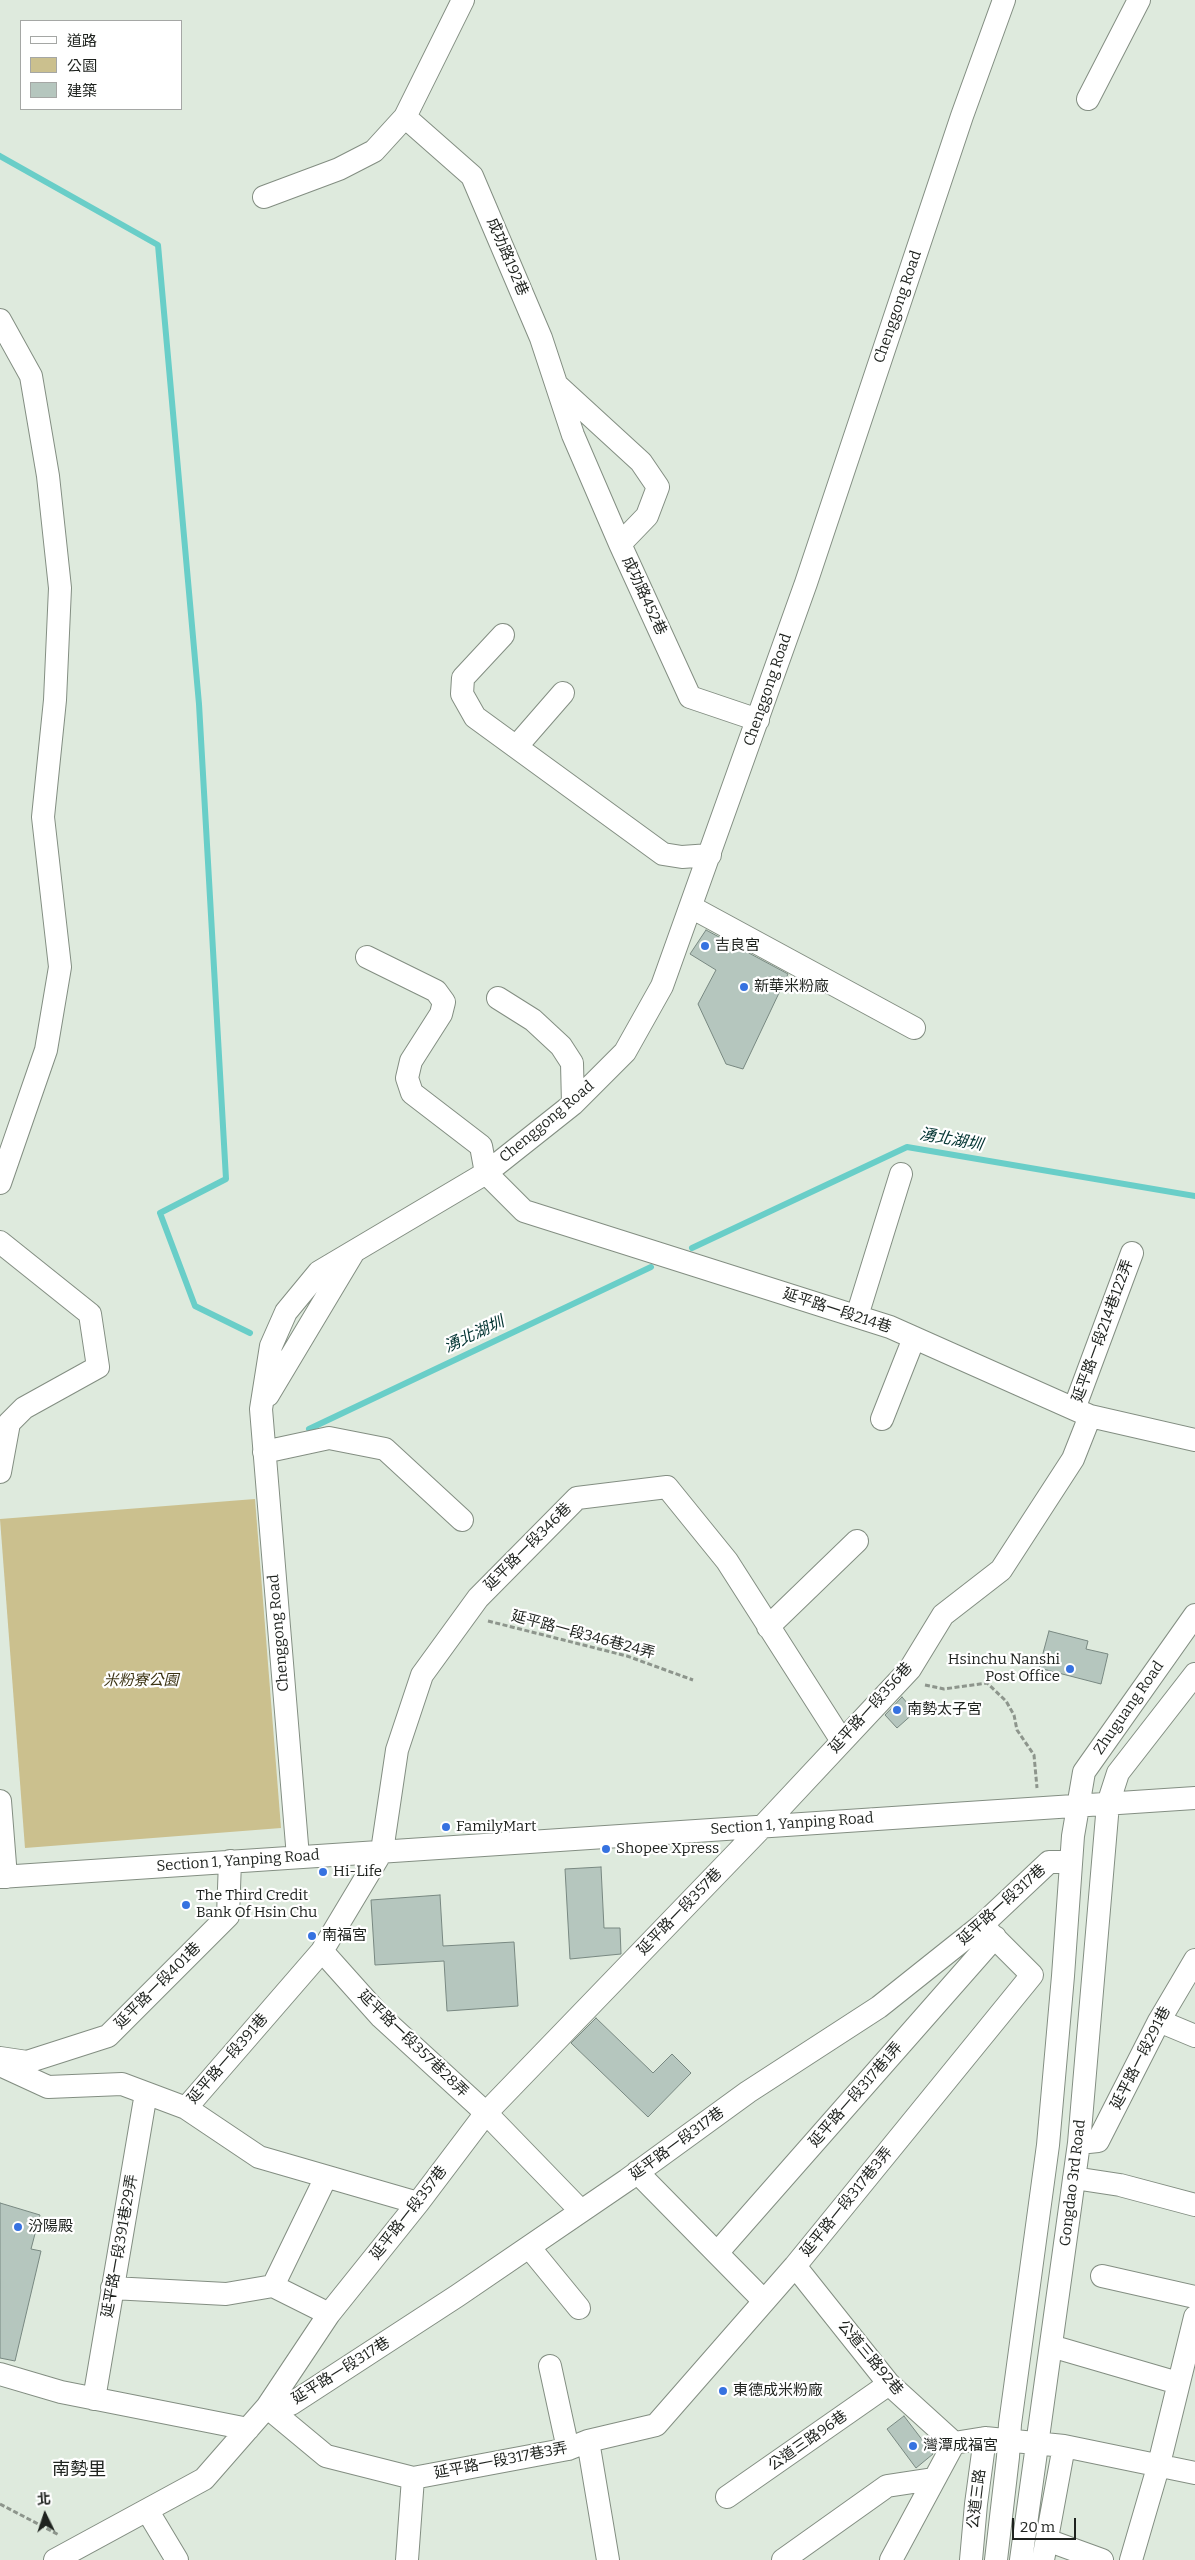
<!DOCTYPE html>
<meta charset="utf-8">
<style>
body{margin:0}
#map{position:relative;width:1195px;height:2560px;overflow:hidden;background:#deeadd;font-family:Bitter,"Noto Sans TC",serif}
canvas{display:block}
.legend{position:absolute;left:20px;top:20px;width:162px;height:90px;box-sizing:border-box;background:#fff;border:1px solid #a5a7a5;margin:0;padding:6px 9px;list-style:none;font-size:15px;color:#1e221e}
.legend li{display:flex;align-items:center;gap:10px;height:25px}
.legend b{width:25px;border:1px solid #a5a7a5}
.north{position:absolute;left:20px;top:2490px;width:50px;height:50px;-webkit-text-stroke:4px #fff;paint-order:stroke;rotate:356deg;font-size:14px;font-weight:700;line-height:20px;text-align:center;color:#1e221e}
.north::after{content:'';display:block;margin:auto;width:18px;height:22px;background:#1e221e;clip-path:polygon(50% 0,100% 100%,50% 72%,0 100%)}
.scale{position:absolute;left:1012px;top:2518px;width:64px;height:22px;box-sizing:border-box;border:2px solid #1e221e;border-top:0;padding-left:6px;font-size:15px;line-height:18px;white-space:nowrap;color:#1e221e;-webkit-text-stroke:4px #fff;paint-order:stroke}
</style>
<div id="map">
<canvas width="1195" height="2560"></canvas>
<ul class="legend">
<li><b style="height:6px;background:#fff"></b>道路</li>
<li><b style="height:14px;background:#cbc08e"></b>公園</li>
<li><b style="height:14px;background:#b5c6be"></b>建築</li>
</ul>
<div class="north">北</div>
<div class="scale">20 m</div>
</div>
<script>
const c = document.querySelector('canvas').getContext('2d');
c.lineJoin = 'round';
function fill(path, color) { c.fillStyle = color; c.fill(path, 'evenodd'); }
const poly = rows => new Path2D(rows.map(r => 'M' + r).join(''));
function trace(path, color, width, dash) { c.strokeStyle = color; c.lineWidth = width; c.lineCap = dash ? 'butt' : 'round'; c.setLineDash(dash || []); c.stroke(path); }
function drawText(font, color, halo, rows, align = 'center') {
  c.font = font + ' Bitter,"Noto Sans TC",serif'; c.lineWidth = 4.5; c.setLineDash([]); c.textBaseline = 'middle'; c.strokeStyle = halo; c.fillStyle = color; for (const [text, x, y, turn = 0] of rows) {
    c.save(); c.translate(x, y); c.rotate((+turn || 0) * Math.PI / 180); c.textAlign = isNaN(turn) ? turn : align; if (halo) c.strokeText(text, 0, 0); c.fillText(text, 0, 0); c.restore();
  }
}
fill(poly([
 [255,1499,281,1828,25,1848,0,1519]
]), '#cbc08e');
trace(poly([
 [0,156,158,245,199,704,226,1179,160,1213,195,1306,250,1333],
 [692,1248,907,1147,1195,1196],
 [309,1429,651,1267]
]), '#69cec8', 6);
const building = poly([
 [706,930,788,974,743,1069,726,1064,698,1004,716,970,690,954,706,930],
 [1049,1631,1088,1641,1086,1649,1108,1654,1101,1684,1039,1668,1049,1631],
 [902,1697,915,1712,897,1728,885,1715,902,1697],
 [601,1867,604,1928,620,1928,621,1954,570,1959,565,1869,601,1867],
 [440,1895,443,1946,514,1942,518,2006,447,2011,444,1961,375,1965,371,1900,440,1895],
 [596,2018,653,2073,672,2054,691,2073,648,2117,571,2043,596,2018],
 [0,2203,40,2215,31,2249,41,2251,15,2361,0,2358,0,2203],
 [904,2416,933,2454,916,2468,887,2429,904,2416]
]);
fill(building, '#b5c6be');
trace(building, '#788881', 1);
const minor = poly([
 [463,0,405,117,472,176,541,338,573,435,620,544],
 [1088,99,1139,0],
 [264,197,339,169,374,151,405,117],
 [0,320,31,376,48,476,60,588,55,700,43,817,60,967,46,1050,0,1183],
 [557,385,641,462,658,487,647,516,620,544,690,697,758,720],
 [503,635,463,678,462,694,475,717,663,854,682,857,710,855],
 [516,747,563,693],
 [691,907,914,1028],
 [367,957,436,991,444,1002,441,1014,411,1061,407,1078,412,1093,481,1146,486,1173,524,1211,890,1327,1090,1416,1195,1440],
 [498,998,533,1020,561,1046,572,1063,573,1104],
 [0,1242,90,1314,98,1367,24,1408,9,1423,0,1472],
 [857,1316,901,1174],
 [268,1395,353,1253],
 [1074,1409,1132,1253],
 [882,1419,914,1338],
 [264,1452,329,1438,385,1449,462,1520],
 [768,1627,857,1541],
 [0,1801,6,1877],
 [298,1857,261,1409,271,1346,286,1312,319,1272,486,1173,573,1104,625,1052,662,986,806,583,962,116,1004,0],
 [0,1877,1195,1798],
 [322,1951,381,2017,486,2113,581,2211],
 [1159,2021,1195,2036],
 [0,2058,27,2062,108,2036,228,1916,230,1861],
 [0,2065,48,2087,122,2084,186,2108,259,2157,418,2203],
 [186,2108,322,1951,382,1851,397,1750,422,1675,478,1598,577,1498,667,1487,727,1561,842,1741],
 [1079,2143,1098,2141,1159,2021,1195,1960],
 [637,2172,764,2301],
 [326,2177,273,2286,329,2314],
 [1074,2178,1120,2185,1195,2205],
 [529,2247,579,2308],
 [717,2253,995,1937],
 [795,2266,889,2384,954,2443],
 [1102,2276,1195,2297],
 [112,2288,226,2294,273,2286],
 [1051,2346,1178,2383],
 [550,2366,568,2449],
 [0,2374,61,2392,248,2429],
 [94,2399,146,2093],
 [267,2407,291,2404,457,2296,627,2180,748,2092,879,2007,982,1925,1049,1862,1071,1862],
 [267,2407,326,2456,413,2478,407,2560],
 [588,2441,608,2560],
 [413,2478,568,2449,588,2441,656,2425,795,2266,1032,1975,982,1925],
 [727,2497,889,2384],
 [147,2510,177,2560],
 [1047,2540,1102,2560],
 [55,2560,204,2479,267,2407,329,2314,418,2203,486,2113,763,1826,910,1669,943,1615,1001,1570,1073,1459,1090,1416],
 [783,2560,887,2486,933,2479],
 [891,2560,954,2443,985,2438,1064,2446,1195,2473],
 [971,2560,976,2504,985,2438],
 [996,2560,1008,2457,1010,2424,1048,2145,1063,1976,1073,1836,1084,1772,1195,1615],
 [1021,2560,1079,2143,1108,1804,1118,1773,1195,1674],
 [1043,2560,1064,2446],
 [1131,2560,1159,2464,1195,2317]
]);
trace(minor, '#838e82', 24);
trace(poly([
 [488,1621,627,1656,693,1680],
 [925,1685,944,1689,987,1683,1006,1701,1014,1715,1017,1730,1034,1755,1037,1788],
 [0,2504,59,2535]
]), '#8d958c', 3, [5, 2.5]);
trace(minor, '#fff', 22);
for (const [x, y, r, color] of [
 [705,946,5,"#3672e0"],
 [744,987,5,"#3672e0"],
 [1070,1669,5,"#3672e0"],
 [897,1710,5,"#3672e0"],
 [446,1827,5,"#3672e0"],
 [606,1849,5,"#3672e0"],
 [323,1872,5,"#3672e0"],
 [186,1905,5,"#3672e0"],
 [312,1936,5,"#3672e0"],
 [18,2227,5,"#3672e0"],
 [723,2391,5,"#3672e0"],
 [913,2446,5,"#3672e0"]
]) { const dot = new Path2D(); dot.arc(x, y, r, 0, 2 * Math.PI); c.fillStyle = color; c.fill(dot); trace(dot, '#fff', 2); }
drawText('15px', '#1e221e', '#fff', [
 ["成功路192巷",507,257,67],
 ["Chenggong Road",898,307,-71],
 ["成功路452巷",644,596,65],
 ["Chenggong Road",768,690,-71],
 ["Chenggong Road",547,1122,-40],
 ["延平路一段214巷",837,1311,18],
 ["延平路一段214巷122弄",1103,1331,-70],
 ["延平路一段346巷",528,1547,-45],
 ["Chenggong Road",279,1633,-95],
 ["延平路一段346巷24弄",583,1635,15],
 ["延平路一段356巷",871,1708,-48],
 ["Zhuguang Road",1129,1708,-55],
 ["Section 1, Yanping Road",792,1824,-4],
 ["Section 1, Yanping Road",238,1861,-4],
 ["延平路一段317巷",1002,1905,-42],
 ["延平路一段357巷",680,1912,-46],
 ["延平路一段401巷",158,1986,-45],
 ["延平路一段357巷28弄",413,2044,44],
 ["延平路一段291巷",1141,2058,-63],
 ["延平路一段391巷",228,2059,-49],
 ["延平路一段317巷1弄",856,2095,-49],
 ["延平路一段317巷",677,2144,-36],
 ["Gongdao 3rd Road",1073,2183,-83],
 ["延平路一段317巷3弄",847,2202,-51],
 ["延平路一段357巷",409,2213,-52],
 ["延平路一段391巷29弄",120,2246,-80],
 ["公道三路92巷",870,2358,50],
 ["延平路一段317巷",341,2371,-32],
 ["公道三路96巷",808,2441,-35],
 ["延平路一段317巷3弄",501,2461,-11],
 ["公道三路",977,2499,-83]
]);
drawText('15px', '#1e221e', '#fff', [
 ["吉良宮",715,946],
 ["新華米粉廠",754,987],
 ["Hsinchu Nanshi",1060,1660,"right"],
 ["Post Office",1060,1677,"right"],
 ["南勢太子宮",907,1710],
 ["FamilyMart",456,1827],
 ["Shopee Xpress",616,1849],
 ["Hi-Life",333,1872],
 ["The Third Credit",196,1896],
 ["Bank Of Hsin Chu",196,1913],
 ["南福宮",322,1936],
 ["汾陽殿",28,2227],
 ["東德成米粉廠",733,2391],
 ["灣潭成福宮",923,2446]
], 'left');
drawText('italic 15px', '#3b3313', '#fff', [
 ["米粉寮公園",141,1681]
]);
drawText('italic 16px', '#003230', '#fff', [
 ["湧北湖圳",951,1140,10],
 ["湧北湖圳",474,1335,-25]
]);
drawText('18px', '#1e221e', '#fff', [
 ["南勢里",79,2470]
]);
</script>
